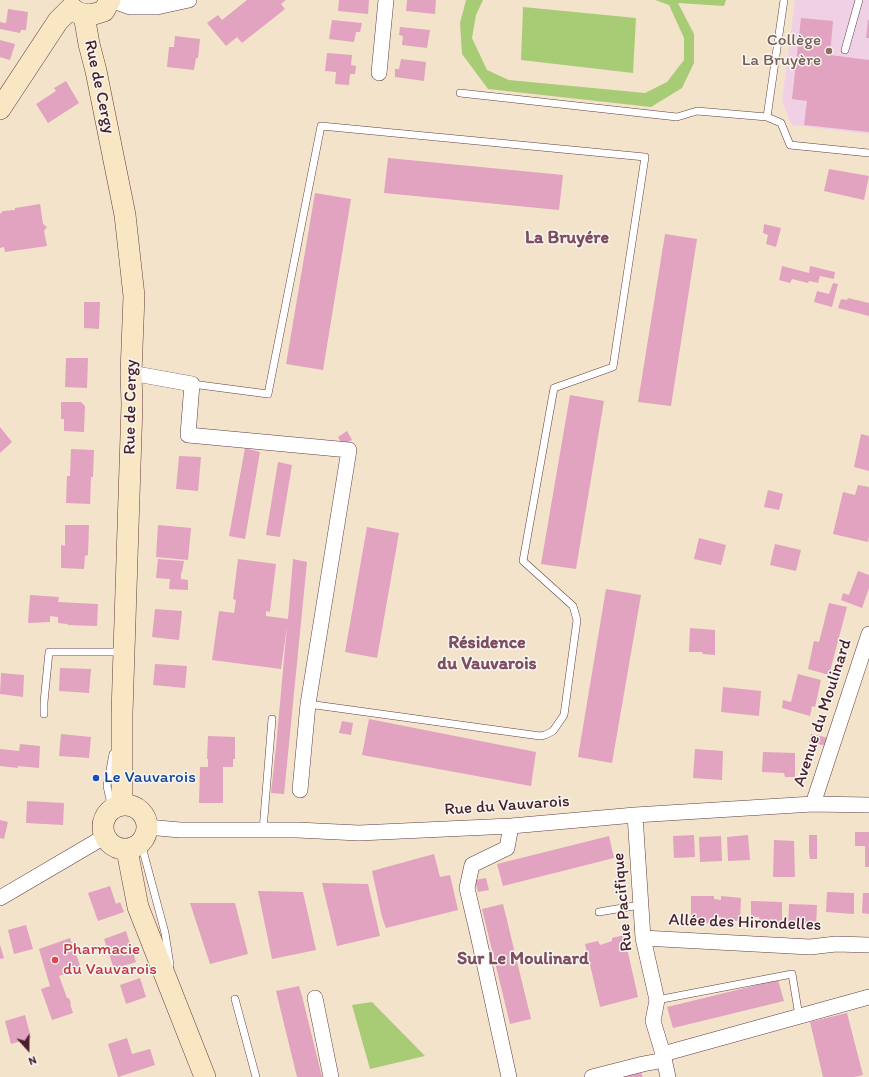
<!DOCTYPE html>
<meta charset="utf-8">
<style>
body{margin:0}
#map{position:relative;width:869px;height:1077px;overflow:hidden;background:#f3e3cb;font-family:Itim,sans-serif}
canvas{display:block}
.north{position:absolute;left:8px;top:1029px;width:40px;height:40px;-webkit-text-stroke:3px #f6f6f2;paint-order:stroke;rotate:159deg;font-size:11px;font-weight:700;line-height:16px;text-align:center;color:#4a1f2b}
.north::after{content:'';display:block;margin:auto;width:14px;height:18px;background:#4a1f2b;clip-path:polygon(50% 0,100% 100%,50% 72%,0 100%)}
</style>
<div id="map">
<canvas width="869" height="1077"></canvas>
<div class="north">N</div>
</div>
<script>
const c = document.querySelector('canvas').getContext('2d');
c.lineJoin = 'round';
function fill(path, color) { c.fillStyle = color; c.fill(path, 'evenodd'); }
const poly = rows => new Path2D(rows.map(r => 'M' + r).join(''));
function trace(path, color, width, dash) { c.strokeStyle = color; c.lineWidth = width; c.lineCap = dash ? 'butt' : 'round'; c.setLineDash(dash || []); c.stroke(path); }
function drawText(font, color, halo, rows, align = 'center') {
  c.font = font + ' Itim,sans-serif'; c.lineWidth = 3; c.setLineDash([]); c.textBaseline = 'middle'; c.strokeStyle = halo; c.fillStyle = color; for (const [text, x, y, turn = 0] of rows) {
    c.save(); c.translate(x, y); c.rotate((+turn || 0) * Math.PI / 180); c.textAlign = isNaN(turn) ? turn : align; if (halo) c.strokeText(text, 0, 0); c.fillText(text, 0, 0); c.restore();
  }
}
fill(poly([
 [795,0,869,0,869,134,792,125,782,102]
]), '#f0d0e5');
fill(poly([
 [466,0,483,0,476,15,472,38,487,70,509,80,645,93,667,82,684,60,684,38,669,5,655,0,726,0,724,6,678,3,694,34,694,63,682,88,651,107,488,89,462,54,460,23],
 [523,7,636,18,633,73,521,60],
 [372,1002,425,1056,370,1069,352,1005]
]), '#a8cc75');
fill(poly([
 [247,0,286,0,281,4,285,9,242,43,237,37,226,46,207,23,218,15,222,20],
 [339,0,369,0,368,14,338,11],
 [407,0,436,0,435,14,406,11],
 [8,9,28,12,26,30,21,30,20,33,0,29,0,22,6,23],
 [801,18,833,21,830,55,869,60,869,132,804,125,807,101,792,99],
 [332,20,362,23,360,32,356,32,354,42,329,39],
 [868,20,869,20,869,38,866,38],
 [400,27,430,30,427,48,402,45,403,36,399,35],
 [175,36,200,39,198,58,196,58,194,70,167,67,169,47,174,47],
 [0,40,15,44,10,60,0,57],
 [327,53,352,55,351,65,356,66,355,74,350,74,349,85,335,84,336,72,325,71],
 [401,59,426,62,424,81,395,77,395,69,399,69],
 [66,81,79,103,48,123,36,104,56,91,54,88],
 [388,158,563,175,559,210,384,193],
 [829,169,869,176,864,200,824,191],
 [315,193,351,199,323,370,286,364],
 [40,204,43,224,47,227,44,231,47,246,5,252,4,247,0,248,0,214,3,211,15,210,15,208],
 [764,224,781,228,776,247,766,244,768,235,763,233],
 [665,234,697,239,671,406,638,402],
 [782,266,809,273,810,266,835,272,834,279,820,276,818,283,809,281,808,283,792,279,790,283,779,280],
 [833,283,838,284,832,307,814,302,817,291,829,294],
 [848,298,869,303,869,316,838,308,841,299,847,300],
 [84,302,100,302,99,329,84,328],
 [66,358,88,358,87,388,65,387],
 [570,395,604,401,576,569,541,564],
 [61,402,81,402,85,406,84,432,64,431,64,419,61,419],
 [0,427,12,442,0,453],
 [347,431,352,440,342,445,338,437],
 [861,434,869,436,869,471,854,467],
 [245,448,260,452,245,539,229,536],
 [71,449,94,450,93,477,91,477,90,504,66,503,67,476,70,476],
 [179,456,201,457,198,491,176,489],
 [278,462,292,465,280,537,266,535],
 [858,485,869,487,869,537,868,542,833,534,843,492,855,495],
 [768,490,783,494,779,510,764,507],
 [65,525,89,525,88,555,85,556,84,569,61,568,61,545,65,546],
 [158,525,191,528,188,560,156,557],
 [367,527,399,533,377,658,345,652],
 [699,538,726,545,721,565,694,559],
 [775,544,801,550,796,571,770,565],
 [158,559,184,561,182,572,181,573,181,579,188,580,188,590,169,589,170,579,156,578],
 [238,559,276,564,270,612,266,611,266,616,288,619,293,559,307,562,284,794,271,793,276,747,287,626,281,669,212,660,219,611,234,613,236,600,233,599],
 [858,571,869,575,869,588,862,608,841,600,843,593,849,595],
 [606,589,641,595,612,763,578,757],
 [30,595,59,597,58,602,98,604,97,626,68,625,67,624,58,623,58,617,50,616,50,622,28,623],
 [829,603,847,607,829,675,808,669,814,641,819,642],
 [155,609,182,611,179,640,152,637],
 [690,628,715,630,715,655,703,654,702,652,689,652],
 [155,664,187,666,185,688,153,685],
 [60,668,91,669,89,693,59,691],
 [1,673,24,675,23,697,0,694],
 [798,674,821,680,815,707,812,706,810,716,782,708,783,700,791,702],
 [723,687,761,691,759,716,721,712],
 [369,719,536,752,531,786,362,755],
 [342,721,353,723,351,735,339,733],
 [61,734,91,737,89,758,59,756],
 [811,734,829,738,827,746,809,742],
 [208,736,235,737,235,759,233,759,233,767,223,767,223,803,199,803,200,767,208,767,208,759,207,759],
 [20,744,40,746,39,768,18,766,18,768,0,766,0,749,19,751],
 [695,749,723,751,722,780,693,778],
 [763,752,795,753,795,777,785,777,784,773,762,772],
 [27,801,64,803,63,825,26,823],
 [0,820,8,822,4,839,0,838],
 [855,832,869,832,869,867,865,867,865,846,855,846],
 [694,835,695,857,674,858,673,836],
 [748,835,750,860,728,861,727,837],
 [809,835,817,835,817,859,810,859,809,852],
 [609,836,614,858,503,886,497,864],
 [721,836,722,861,700,862,699,837],
 [774,840,794,841,795,877,773,877],
 [434,854,440,877,450,875,458,910,386,928,382,917,372,871],
 [486,878,489,890,478,892,475,880],
 [322,883,368,884,380,936,337,946],
 [110,886,116,904,120,902,124,912,98,921,88,893],
 [258,891,303,892,316,950,272,959],
 [827,892,854,893,854,914,826,912],
 [863,893,869,893,869,914,862,913],
 [691,896,714,896,714,899,721,900,721,896,741,898,740,921,721,920,721,917,714,917,714,923,702,923,702,920,691,920],
 [751,901,782,902,782,923,759,922,759,917,751,917],
 [190,903,235,903,248,954,210,964],
 [503,904,531,1019,510,1024,482,909],
 [789,904,817,905,816,927,788,927],
 [26,925,33,949,14,954,8,930],
 [126,931,136,962,114,969,104,939],
 [624,935,638,997,600,1007,585,944,598,941,600,945,612,941,612,938],
 [70,938,81,968,59,976,67,998,69,998,71,1003,70,1004,73,1013,52,1020,41,989,50,986,39,949],
 [0,945,4,958,0,959],
 [140,978,146,997,126,1004,120,985],
 [778,980,784,1001,673,1028,667,1007],
 [299,986,302,996,322,1077,297,1077,276,991],
 [847,1013,863,1075,854,1077,823,1077,810,1022],
 [25,1015,31,1038,11,1044,5,1021],
 [127,1038,132,1054,150,1049,155,1065,118,1077,108,1044],
 [641,1073,643,1077,626,1077,626,1076]
]), '#e1a3bf');
const lane = poly([
 [845,50,859,0],
 [460,93,677,117,697,111,767,117,784,0],
 [767,117,781,123,790,145,869,153],
 [192,384,268,394,321,126,645,157,613,367,554,388,523,561,573,606,577,620,564,715,553,731,545,735,540,736,308,704],
 [44,714,44,702,49,652,122,652],
 [112,809,107,786,113,754],
 [263,830,272,719],
 [141,843,165,933,170,965],
 [599,912,640,905],
 [235,999,256,1077],
 [657,1000,792,974,799,1016]
]);
const street = poly([
 [110,0,130,7,157,7,189,0],
 [379,73,386,0],
 [131,373,192,384,188,435,349,450,308,704,300,790],
 [813,804,869,634],
 [635,815,643,938,657,1000,653,1021,663,1054,668,1077],
 [147,827,180,830,297,830,359,833,511,826,635,815,813,804,869,805],
 [0,898,104,837],
 [643,938,810,947,836,944,869,945],
 [315,998,331,1077],
 [663,1054,869,997],
 [509,1077,478,935,467,888,472,865,507,848,511,826],
 [592,1077,643,1064,664,1060]
]);
const secondary = poly([
 [73,9,78,13,91,15,104,11,110,0],
 [84,15,89,44,96,71,125,215,134,296,131,373,132,404,122,713,122,805],
 [0,109,58,21,71,8],
 '103 827a22 22 0 1 1 44 0a22 22 0 1 1-44 0Z',
 [127,850,138,907,205,1077]
]);
trace(lane, '#633c43', 8);
trace(street, '#633c43', 16);
trace(secondary, '#633c43', 22);
trace(lane, '#fff', 7);
trace(street, '#fff', 15);
trace(secondary, '#f9e7c3', 21);
for (const [x, y, r, color] of [
 [829,51,4,"#8d6e63"],
 [96,778,4,"#1a4fb4"],
 [55,960,4,"#e0444e"]
]) { const dot = new Path2D(); dot.arc(x, y, r, 0, 2 * Math.PI); c.fillStyle = color; c.fill(dot); trace(dot, '#f6f6f2', 1.5); }
drawText('17px', '#785e54', '#f6f6f2', [
 ["Collège",821,41],
 ["La Bruyère",821,61]
], 'right');
drawText('17px', '#4a1f2b', '#f6f6f2', [
 ["Rue de Cergy",99,87,78],
 ["Rue de Cergy",131,407,-89],
 ["Avenue du Moulinard",823,713,-72],
 ["Rue du Vauvarois",507,806,-4],
 ["Rue Pacifique",623,902,-95],
 ["Allée des Hirondelles",745,923,2]
]);
drawText('17px', '#164399', '#f6f6f2', [
 ["Le Vauvarois",104,778]
], 'left');
drawText('17px', '#be3a42', '#f6f6f2', [
 ["Pharmacie",63,950],
 ["du Vauvarois",63,970]
], 'left');
drawText('bold 18px', '#7f4d5f', '#f6f6f2', [
 ["La Bruyére",567,238],
 ["Résidence",487,643],
 ["du Vauvarois",487,664],
 ["Sur Le Moulinard",523,959]
]);
</script>
